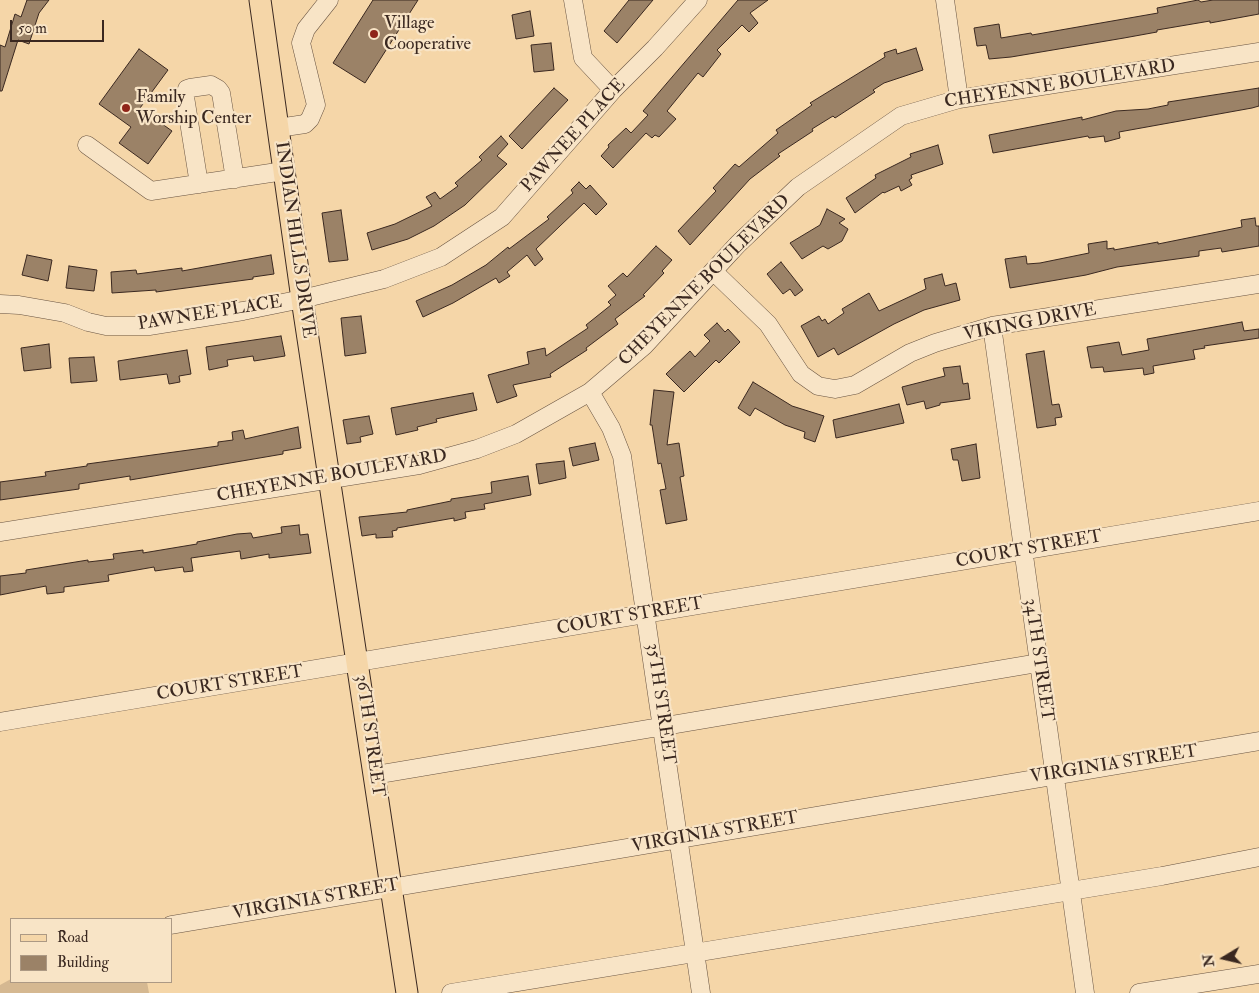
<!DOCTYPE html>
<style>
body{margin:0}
#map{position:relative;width:1259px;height:993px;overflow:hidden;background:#f5d6a8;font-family:"IM FELL Double Pica",serif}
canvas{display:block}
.legend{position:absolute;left:10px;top:918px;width:162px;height:65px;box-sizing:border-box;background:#f8e4c6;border:1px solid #ac9984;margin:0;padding:6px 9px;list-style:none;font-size:15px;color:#3a2820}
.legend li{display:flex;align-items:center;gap:10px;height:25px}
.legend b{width:25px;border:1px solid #ac9984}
.north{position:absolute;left:1199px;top:933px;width:50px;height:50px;-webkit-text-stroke:4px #f8e4c6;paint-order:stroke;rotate:261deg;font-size:14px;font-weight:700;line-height:20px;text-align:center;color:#3a2820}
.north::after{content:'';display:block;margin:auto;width:18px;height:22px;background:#3a2820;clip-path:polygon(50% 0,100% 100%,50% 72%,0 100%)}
.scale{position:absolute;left:10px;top:20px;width:94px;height:22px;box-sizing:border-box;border:2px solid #3a2820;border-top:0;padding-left:6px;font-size:15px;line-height:18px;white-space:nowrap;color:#3a2820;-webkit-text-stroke:4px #f8e4c6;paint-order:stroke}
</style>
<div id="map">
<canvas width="1259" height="993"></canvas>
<ul class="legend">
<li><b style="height:6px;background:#f5d6a8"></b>Road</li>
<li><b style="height:14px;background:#9b8267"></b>Building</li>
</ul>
<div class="north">N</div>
<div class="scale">50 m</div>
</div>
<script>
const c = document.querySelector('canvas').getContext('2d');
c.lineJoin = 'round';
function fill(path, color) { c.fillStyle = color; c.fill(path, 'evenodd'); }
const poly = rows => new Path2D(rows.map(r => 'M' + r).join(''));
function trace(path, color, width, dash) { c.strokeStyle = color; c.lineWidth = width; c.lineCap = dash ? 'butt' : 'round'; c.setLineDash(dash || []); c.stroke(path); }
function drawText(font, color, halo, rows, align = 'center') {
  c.font = font + ' "IM FELL Double Pica",serif'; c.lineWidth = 4.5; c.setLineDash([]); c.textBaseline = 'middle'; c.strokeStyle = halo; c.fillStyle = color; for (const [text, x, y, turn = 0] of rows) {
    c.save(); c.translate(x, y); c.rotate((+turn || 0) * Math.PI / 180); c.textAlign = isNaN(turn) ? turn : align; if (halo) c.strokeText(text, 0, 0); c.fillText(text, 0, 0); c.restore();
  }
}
fill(poly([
 [11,979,11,982,147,982,149,993,0,993,0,985]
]), '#d5b891');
const building = poly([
 [27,0,49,0,39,13,29,44,18,40,2,91,0,91,0,45,5,47,15,14,21,17,27,0],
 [373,0,418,0,365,83,333,63,373,0],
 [629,0,653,0,617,43,604,31,629,0],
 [738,0,768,0,750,13,758,23,749,32,742,25,717,50,721,54,703,77,698,73,667,111,676,119,659,137,655,135,652,138,646,133,613,168,601,156,609,147,608,145,626,128,631,133,648,115,643,111,738,0],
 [1198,0,1201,2,1213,0,1259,0,1259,14,1210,23,1210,21,1157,30,1157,32,1124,38,1011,57,989,59,986,45,977,46,974,28,999,24,1001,38,1031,33,1032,35,1158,13,1157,8,1198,0],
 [530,11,534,36,516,39,512,15,530,11],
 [551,43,554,70,534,72,531,45,551,43],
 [916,48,923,70,884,83,873,90,875,92,835,118,833,116,812,129,813,131,778,154,780,156,750,179,690,245,678,231,716,191,713,188,735,164,739,167,778,133,776,130,812,105,810,103,885,57,884,53,896,49,897,54,916,48],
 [139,49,168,70,140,108,172,131,148,164,119,143,131,127,99,104,139,49],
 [554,88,568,100,522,149,509,136,554,88],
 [1259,88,1259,106,1252,108,1119,132,1120,138,1105,142,1104,136,1089,138,1088,136,993,153,989,135,1082,117,1082,120,1116,111,1148,109,1168,105,1168,102,1259,88],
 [501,136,508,144,497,156,507,164,465,205,434,226,408,239,372,250,367,233,395,224,432,206,426,197,435,192,440,199,458,186,455,183,482,160,479,157,501,136],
 [938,145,943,164,911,175,912,178,909,180,912,185,901,191,899,186,884,193,883,192,855,213,846,198,876,178,875,175,911,157,910,154,938,145],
 [579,182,586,189,590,185,607,204,596,215,584,203,536,249,543,259,535,266,527,255,507,272,510,276,499,283,496,278,453,303,423,317,416,301,452,285,486,265,508,247,509,249,549,219,547,217,573,193,571,190,579,182],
 [827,209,845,219,839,223,848,229,842,241,828,249,823,246,802,259,790,243,820,225,827,209],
 [341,210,348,260,329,262,322,213,341,210],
 [1255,218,1256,226,1259,226,1259,246,1222,252,1221,248,1199,251,1199,256,1117,267,1086,275,1010,288,1005,259,1026,256,1027,264,1040,263,1089,253,1088,244,1107,241,1107,249,1114,248,1114,250,1158,242,1158,244,1242,227,1241,220,1255,218],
 [656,246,672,260,662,271,664,273,643,295,645,296,615,319,618,324,586,348,587,350,550,374,551,377,513,385,517,396,497,403,488,375,529,364,527,352,545,348,546,356,588,328,586,325,611,305,608,302,616,295,608,286,623,273,627,277,656,246],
 [27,255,52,260,48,281,22,275,27,255],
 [271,255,274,274,253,277,253,279,156,292,156,290,112,293,111,272,136,270,137,274,182,268,182,271,271,255],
 [781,262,803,290,795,296,790,289,783,294,767,274,781,262],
 [69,266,97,270,94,291,66,288,69,266],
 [942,274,945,286,956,283,960,300,924,310,894,324,838,355,834,348,818,357,801,326,819,316,822,321,825,319,828,324,844,313,842,309,869,293,879,311,926,289,924,279,942,274],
 [361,316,366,353,345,356,341,318,361,316],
 [1242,322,1244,331,1259,329,1259,338,1204,346,1205,348,1193,350,1195,359,1153,366,1154,373,1144,375,1143,368,1104,372,1103,367,1091,368,1087,347,1119,342,1122,355,1149,350,1147,339,1242,322],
 [717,323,725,332,728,329,740,342,719,363,716,360,684,392,666,374,690,351,695,357,710,341,704,335,717,323],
 [281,336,285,356,254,361,253,356,227,360,228,366,209,370,206,347,281,336],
 [49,344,51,368,24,371,21,348,49,344],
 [187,350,191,374,179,376,180,382,169,384,167,374,120,380,118,361,187,350],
 [1044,351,1052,405,1059,404,1062,417,1055,418,1056,425,1037,428,1026,354,1044,351],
 [94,357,97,381,71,383,69,358,94,357],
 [960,366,963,384,968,383,970,399,940,403,940,405,926,409,924,401,907,405,902,387,945,376,943,368,960,366],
 [753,382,792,406,824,416,815,442,804,438,805,432,785,425,755,408,750,416,738,408,753,382],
 [654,390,674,392,667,445,679,443,684,476,680,477,687,520,666,524,660,490,666,489,661,463,658,464,652,425,650,425,654,390],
 [473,393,477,410,436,419,437,422,417,427,418,430,396,435,391,408,473,393],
 [899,404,904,423,836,438,833,420,899,404],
 [369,416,373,434,360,437,361,442,347,444,343,420,369,416],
 [298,427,301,448,283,451,283,454,130,480,130,476,79,484,79,489,0,500,0,482,46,476,45,472,87,466,87,464,218,446,218,442,233,440,232,432,243,430,245,439,298,427],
 [595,443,599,460,573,466,569,448,595,443],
 [976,444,980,478,962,481,958,460,953,460,951,449,976,444],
 [564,461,566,478,539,484,536,464,564,461],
 [528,476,531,495,484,504,485,509,465,512,466,518,454,521,454,518,397,528,397,530,392,531,393,537,376,538,376,534,362,536,359,517,407,512,407,510,451,501,451,499,492,493,491,482,528,476],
 [299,525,300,535,308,534,311,553,269,558,269,554,241,559,240,551,191,558,193,571,184,572,183,567,155,571,154,567,108,575,109,581,64,587,64,592,47,594,46,586,0,595,0,576,26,573,26,570,88,560,88,562,114,559,113,554,143,550,143,553,197,544,197,542,237,534,251,533,253,538,282,533,281,527,299,525]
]);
fill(building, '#9b8267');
trace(building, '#3a2820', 1);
const minor = poly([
 [573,0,583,58,613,90],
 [945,0,959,99],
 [278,128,305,124,310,119,316,105,301,43,306,29,329,0],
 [87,145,151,191,284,171],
 [199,184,185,97,187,89,190,88,211,85,218,89,221,93,235,179],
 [713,271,768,324,801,374,818,386,835,389,855,385,910,353,935,343,992,326,1259,284],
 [0,304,19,305,65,313,88,322,106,326,149,326,243,311,302,299,384,279,441,257,502,217,613,90,655,48,698,0],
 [992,326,1085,993],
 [590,392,611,428,622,456,701,993],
 [0,532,419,465,477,449,516,434,590,392,644,346,738,244,798,187,901,116,959,99,1259,52],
 [0,722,1259,511],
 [375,775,1038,663],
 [171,925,1259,741],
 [451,993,1162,876,1259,857],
 [1139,993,1259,974]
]);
const major = poly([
 [260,0,302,299,407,993]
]);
trace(minor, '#695442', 19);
trace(major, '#3a2820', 23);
trace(minor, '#f8e4c6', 18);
trace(major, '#f5d6a8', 21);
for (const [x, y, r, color] of [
 [374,34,5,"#8f2418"],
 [126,108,5,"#8f2418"]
]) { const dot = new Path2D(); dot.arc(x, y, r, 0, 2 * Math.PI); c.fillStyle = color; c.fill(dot); trace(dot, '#f8e4c6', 2); }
drawText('18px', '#3a2820', '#f8e4c6', [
 ["Village",384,24],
 ["Cooperative",384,45],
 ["Family",136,98],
 ["Worship Center",136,119]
], 'left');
drawText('18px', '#3a2820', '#f8e4c6', [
 ["CHEYENNE BOULEVARD",1060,85,-9],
 ["PAWNEE PLACE",574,136,-48],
 ["INDIAN HILLS DRIVE",294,240,82],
 ["CHEYENNE BOULEVARD",705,281,-45],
 ["PAWNEE PLACE",210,314,-9],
 ["VIKING DRIVE",1030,323,-11],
 ["CHEYENNE BOULEVARD",332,477,-10],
 ["COURT STREET",1029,550,-10],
 ["COURT STREET",630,617,-10],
 ["34TH STREET",1038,660,82],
 ["COURT STREET",230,684,-9],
 ["35TH STREET",660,704,82],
 ["36TH STREET",369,736,82],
 ["VIRGINIA STREET",1114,765,-9],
 ["VIRGINIA STREET",715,833,-10],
 ["VIRGINIA STREET",316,900,-10]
]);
</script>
